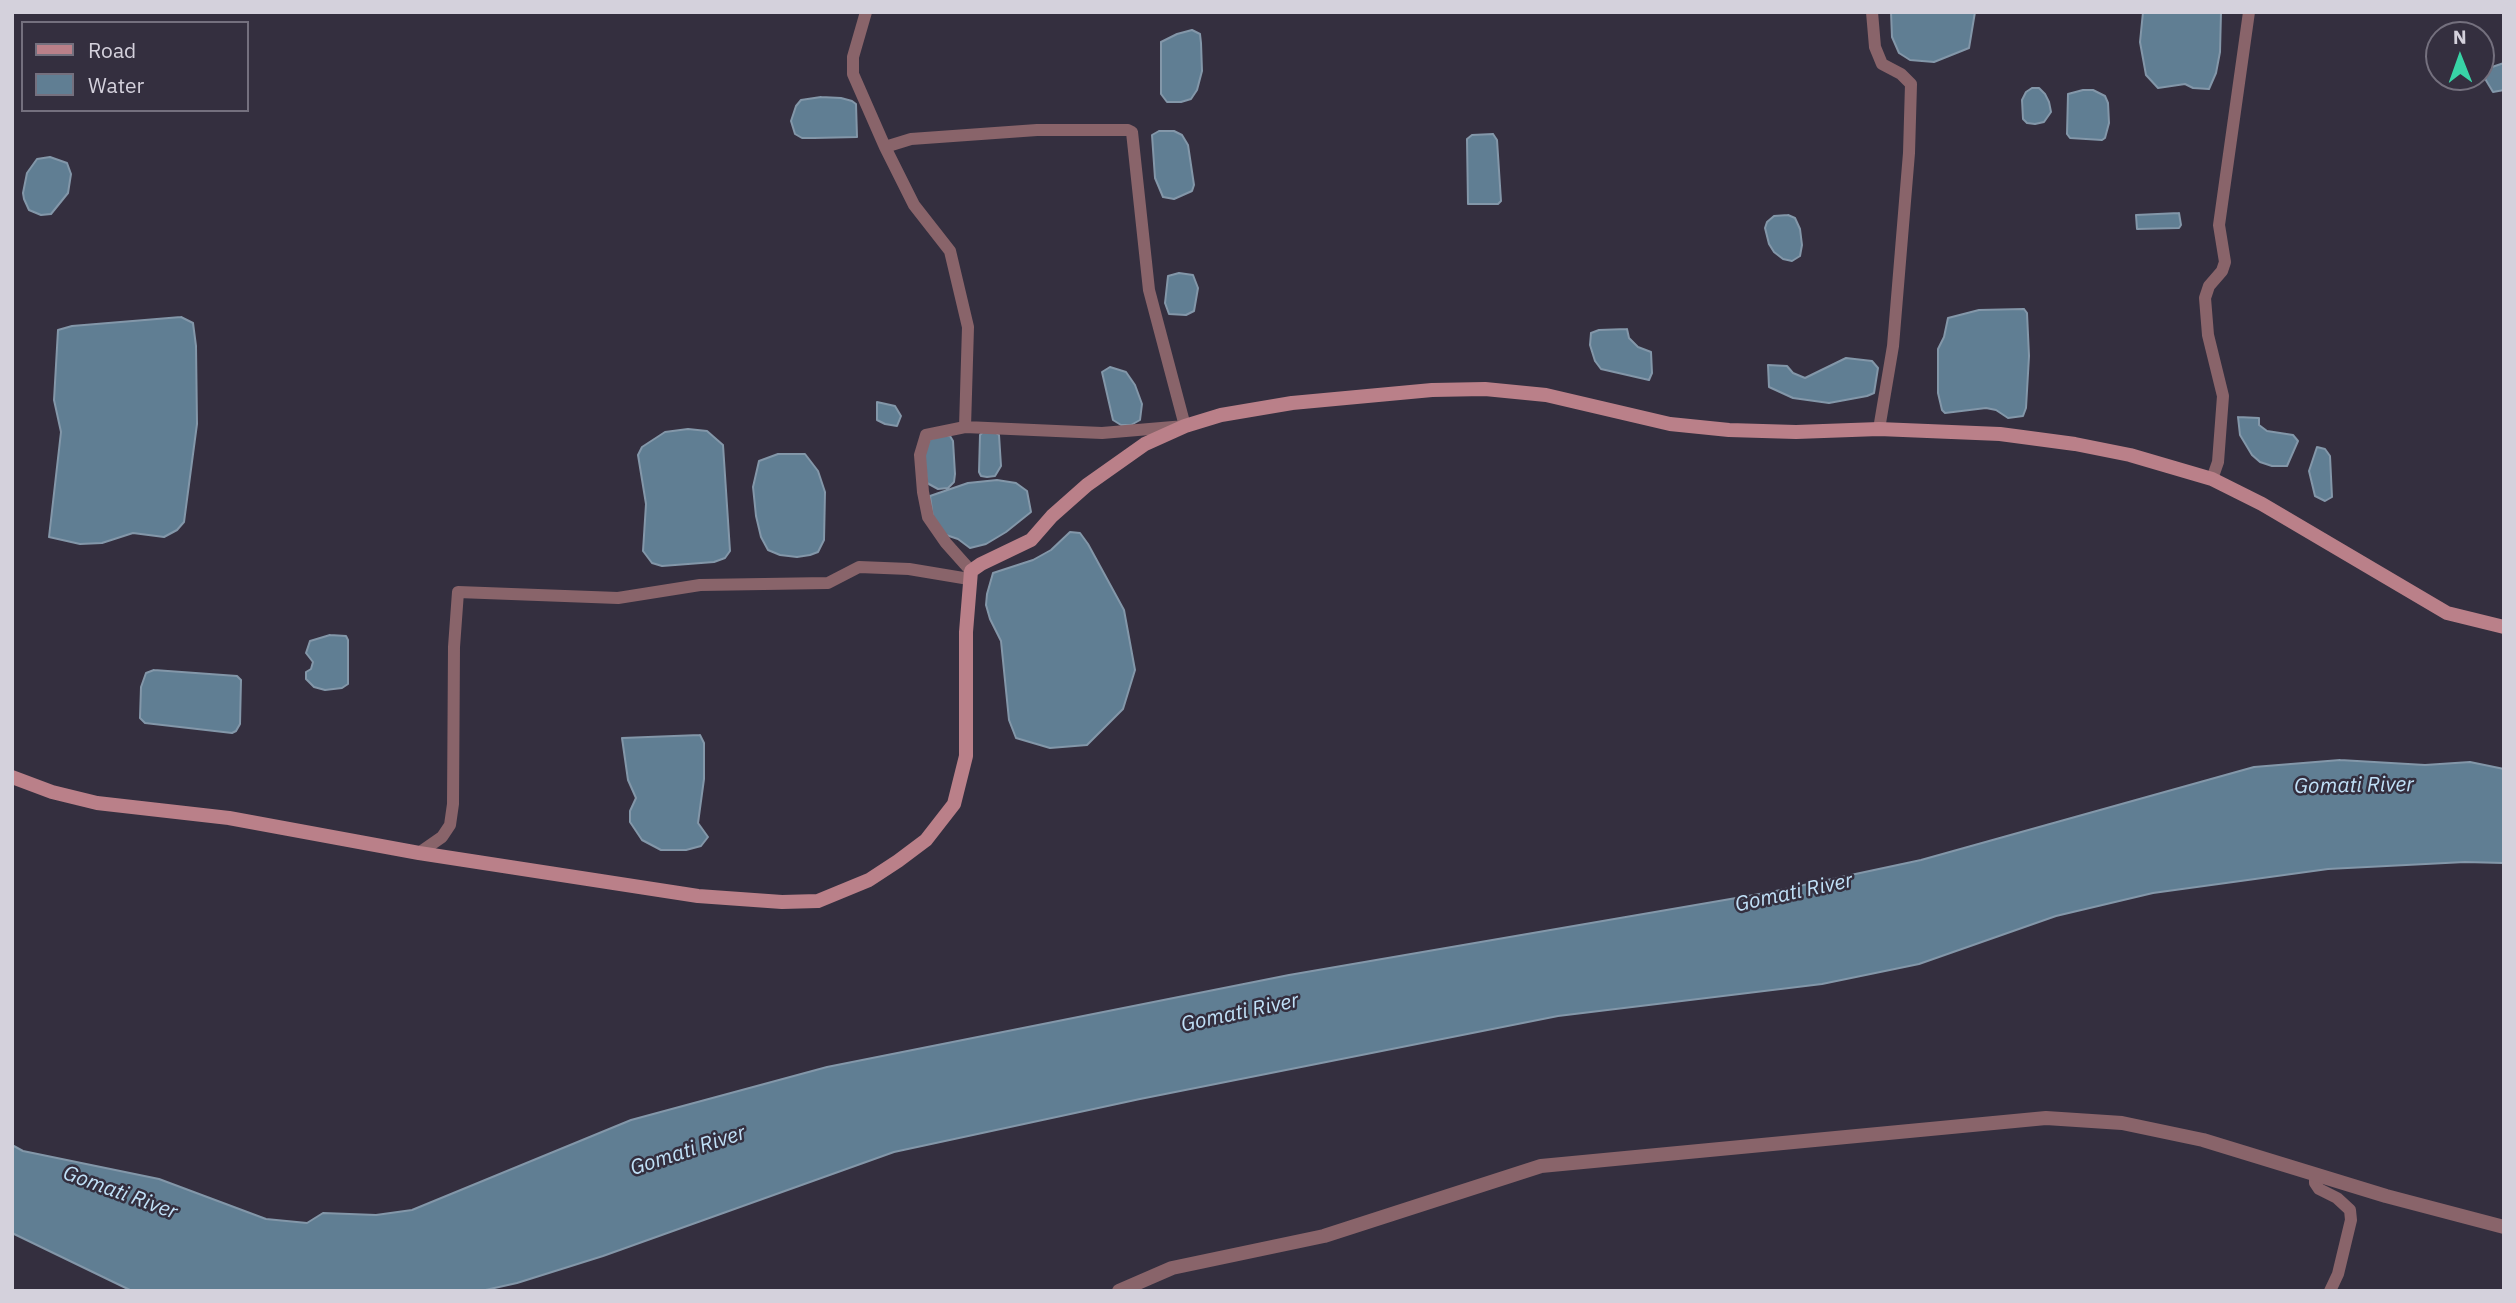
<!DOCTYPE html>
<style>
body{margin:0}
#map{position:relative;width:2516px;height:1303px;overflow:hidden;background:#342f3f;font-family:"IBM Plex Sans",sans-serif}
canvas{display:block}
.frame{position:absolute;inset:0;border:14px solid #d4d1dc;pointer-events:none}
.legend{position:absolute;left:21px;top:21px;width:228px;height:91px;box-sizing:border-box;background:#342f3f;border:2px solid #74707e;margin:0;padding:9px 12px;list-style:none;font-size:21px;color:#d4d1dc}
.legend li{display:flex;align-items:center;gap:14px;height:35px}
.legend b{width:35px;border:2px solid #74707e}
.north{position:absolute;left:2425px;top:21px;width:70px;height:70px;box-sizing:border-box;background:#342f3f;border:2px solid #74707e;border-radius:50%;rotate:359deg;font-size:19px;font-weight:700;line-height:28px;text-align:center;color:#d4d1dc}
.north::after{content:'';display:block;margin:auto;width:24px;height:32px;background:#38d4a6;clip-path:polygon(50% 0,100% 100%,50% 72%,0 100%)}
</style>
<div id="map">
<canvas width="2516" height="1303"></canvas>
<div class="frame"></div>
<ul class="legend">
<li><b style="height:9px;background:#ba8089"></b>Road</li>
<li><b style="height:19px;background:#607e93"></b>Water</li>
</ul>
<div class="north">N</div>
</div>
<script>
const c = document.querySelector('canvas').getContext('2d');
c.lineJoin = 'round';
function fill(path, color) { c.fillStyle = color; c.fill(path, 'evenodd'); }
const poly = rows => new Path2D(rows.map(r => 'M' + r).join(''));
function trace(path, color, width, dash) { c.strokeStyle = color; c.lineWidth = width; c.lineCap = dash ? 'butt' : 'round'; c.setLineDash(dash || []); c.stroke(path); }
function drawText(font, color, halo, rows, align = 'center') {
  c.font = font + ' "IBM Plex Sans",sans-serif'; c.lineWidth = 5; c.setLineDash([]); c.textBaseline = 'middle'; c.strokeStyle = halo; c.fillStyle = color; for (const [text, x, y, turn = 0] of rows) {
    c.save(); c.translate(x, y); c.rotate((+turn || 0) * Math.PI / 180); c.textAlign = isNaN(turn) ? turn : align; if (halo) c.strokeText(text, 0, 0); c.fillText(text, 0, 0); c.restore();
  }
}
const water = poly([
 [1891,12,1975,12,1969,48,1934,62,1910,60,1899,53,1892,37,1891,12],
 [2143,12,2221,12,2220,52,2216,73,2209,89,2193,88,2185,84,2158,88,2146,75,2140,42,2143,12],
 [1192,30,1200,34,1201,43,1202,71,1197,90,1191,99,1181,102,1167,102,1161,94,1161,42,1177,34,1192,30],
 [2504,63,2504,90,2493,92,2484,77,2486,69,2504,63],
 [2032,88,2039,88,2045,94,2049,102,2051,112,2044,122,2035,124,2027,123,2023,119,2022,100,2026,92,2032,88],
 [2083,90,2093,90,2105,96,2108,103,2109,123,2105,138,2102,140,2070,138,2067,134,2068,94,2083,90],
 [821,97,841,98,852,101,856,104,857,137,814,138,802,138,795,134,791,121,796,106,801,100,821,97],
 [1159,131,1174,131,1182,135,1188,145,1194,185,1192,191,1174,199,1163,197,1155,178,1152,135,1159,131],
 [1493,134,1497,140,1501,201,1498,204,1468,204,1467,139,1472,135,1493,134],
 [50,157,67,163,71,174,68,193,51,214,41,215,29,210,24,199,23,193,27,173,37,159,50,157],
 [2179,213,2181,225,2179,228,2137,229,2136,215,2179,213],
 [1788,215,1795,218,1800,229,1802,245,1800,256,1792,261,1783,259,1774,252,1769,244,1765,228,1767,222,1774,216,1788,215],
 [1179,273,1193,275,1198,288,1194,311,1186,315,1169,314,1165,303,1168,276,1179,273],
 [2024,309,2027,313,2029,356,2026,408,2023,416,2008,418,1996,410,1986,408,1945,413,1942,410,1938,393,1938,349,1944,337,1948,318,1979,310,2024,309],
 [181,317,193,323,196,346,197,424,184,522,177,530,164,537,133,533,102,543,80,544,49,537,61,432,54,400,58,330,72,326,181,317],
 [1627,329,1629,338,1638,347,1651,352,1652,373,1649,380,1601,369,1595,361,1590,345,1591,333,1599,330,1627,329],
 [1846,358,1872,361,1878,368,1874,393,1867,396,1829,403,1793,398,1769,387,1768,365,1787,366,1793,373,1805,378,1846,358],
 [1110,367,1126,372,1135,385,1142,404,1140,420,1131,425,1121,425,1113,420,1102,372,1110,367],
 [877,402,895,406,901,416,897,426,885,424,877,420,877,402],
 [2238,417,2259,418,2259,425,2267,431,2293,435,2298,441,2287,466,2272,466,2260,462,2252,455,2240,435,2238,417],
 [688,429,707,431,723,445,730,551,725,558,714,562,662,566,652,563,643,551,646,504,638,455,642,447,665,432,688,429],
 [993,431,999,435,1001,466,995,476,987,477,981,476,979,472,980,435,983,432,993,431],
 [943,435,950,436,953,441,955,474,954,482,948,488,938,489,927,483,924,452,928,440,943,435],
 [2317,447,2325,449,2330,456,2332,497,2325,501,2315,496,2309,471,2317,447],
 [778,454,805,454,818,471,825,492,824,540,818,552,810,555,797,557,780,555,768,550,761,537,756,516,753,487,759,461,778,454],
 [997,480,1016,483,1027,491,1031,512,1006,532,986,544,970,548,958,539,943,534,933,518,930,496,968,483,997,480],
 [1070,532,1080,533,1088,544,1124,610,1135,670,1123,709,1087,745,1050,748,1016,738,1009,720,1001,641,990,619,986,605,987,594,993,573,1033,560,1051,550,1070,532],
 [330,635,346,636,348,640,348,684,342,688,325,690,314,687,306,679,306,672,311,669,313,662,306,653,310,641,330,635],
 [154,670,237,676,241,680,240,724,236,731,232,733,145,723,140,718,141,687,146,673,154,670],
 [700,735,704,743,704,779,698,823,708,837,701,846,686,850,661,850,642,840,630,822,630,811,636,798,628,780,622,738,700,735],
 [2340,760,2425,765,2470,762,2504,769,2504,863,2465,862,2328,869,2153,893,2056,916,1919,964,1822,984,1558,1016,1140,1099,894,1152,603,1256,517,1283,481,1291,132,1291,12,1233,12,1145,23,1151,159,1179,266,1219,307,1223,323,1213,376,1215,412,1210,631,1120,827,1067,1289,975,1771,892,1921,860,2254,767,2340,760]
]);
fill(water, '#607e93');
trace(water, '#8397a9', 2);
trace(poly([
 [866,12,853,57,853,74,885,147,914,205,950,251,968,327,965,427,1102,433,1185,426,1149,290,1132,132,1128,130,1037,130,911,139,885,147],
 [1872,12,1875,47,1882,64,1901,74,1911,84,1909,153,1893,346,1879,429],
 [965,427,926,435,920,455,923,492,928,517,946,543,971,571],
 [2212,479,2218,462,2223,396,2208,335,2205,298,2209,286,2222,271,2225,262,2219,225,2249,12],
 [419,853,442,837,450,825,453,804,454,647,458,592,618,598,700,585,828,583,859,567,909,569,969,579],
 [2315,1174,2315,1183,2319,1189,2337,1198,2350,1210,2351,1220,2338,1274,2330,1291]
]), '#89646a', 12);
trace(poly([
 [1119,1291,1172,1268,1324,1236,1541,1166,2046,1118,2122,1123,2203,1140,2386,1196,2504,1227]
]), '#89646a', 14);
trace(poly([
 [12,777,52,792,97,803,229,818,419,853,698,896,782,902,818,901,869,880,898,861,926,840,954,804,966,756,966,632,971,571,981,564,1031,540,1052,516,1087,485,1145,444,1185,426,1221,415,1292,403,1432,390,1485,389,1546,395,1670,424,1729,430,1796,432,1879,429,2000,434,2075,444,2130,455,2212,479,2262,504,2447,613,2504,627]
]), '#ba8089', 14);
drawText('italic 21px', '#c1e1f8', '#342f3f', [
 ["Gomati River",2354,786,-1],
 ["Gomati River",1794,893,-12],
 ["Gomati River",1240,1013,-12],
 ["Gomati River",688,1151,-18],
 ["Gomati River",120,1193,20]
]);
</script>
